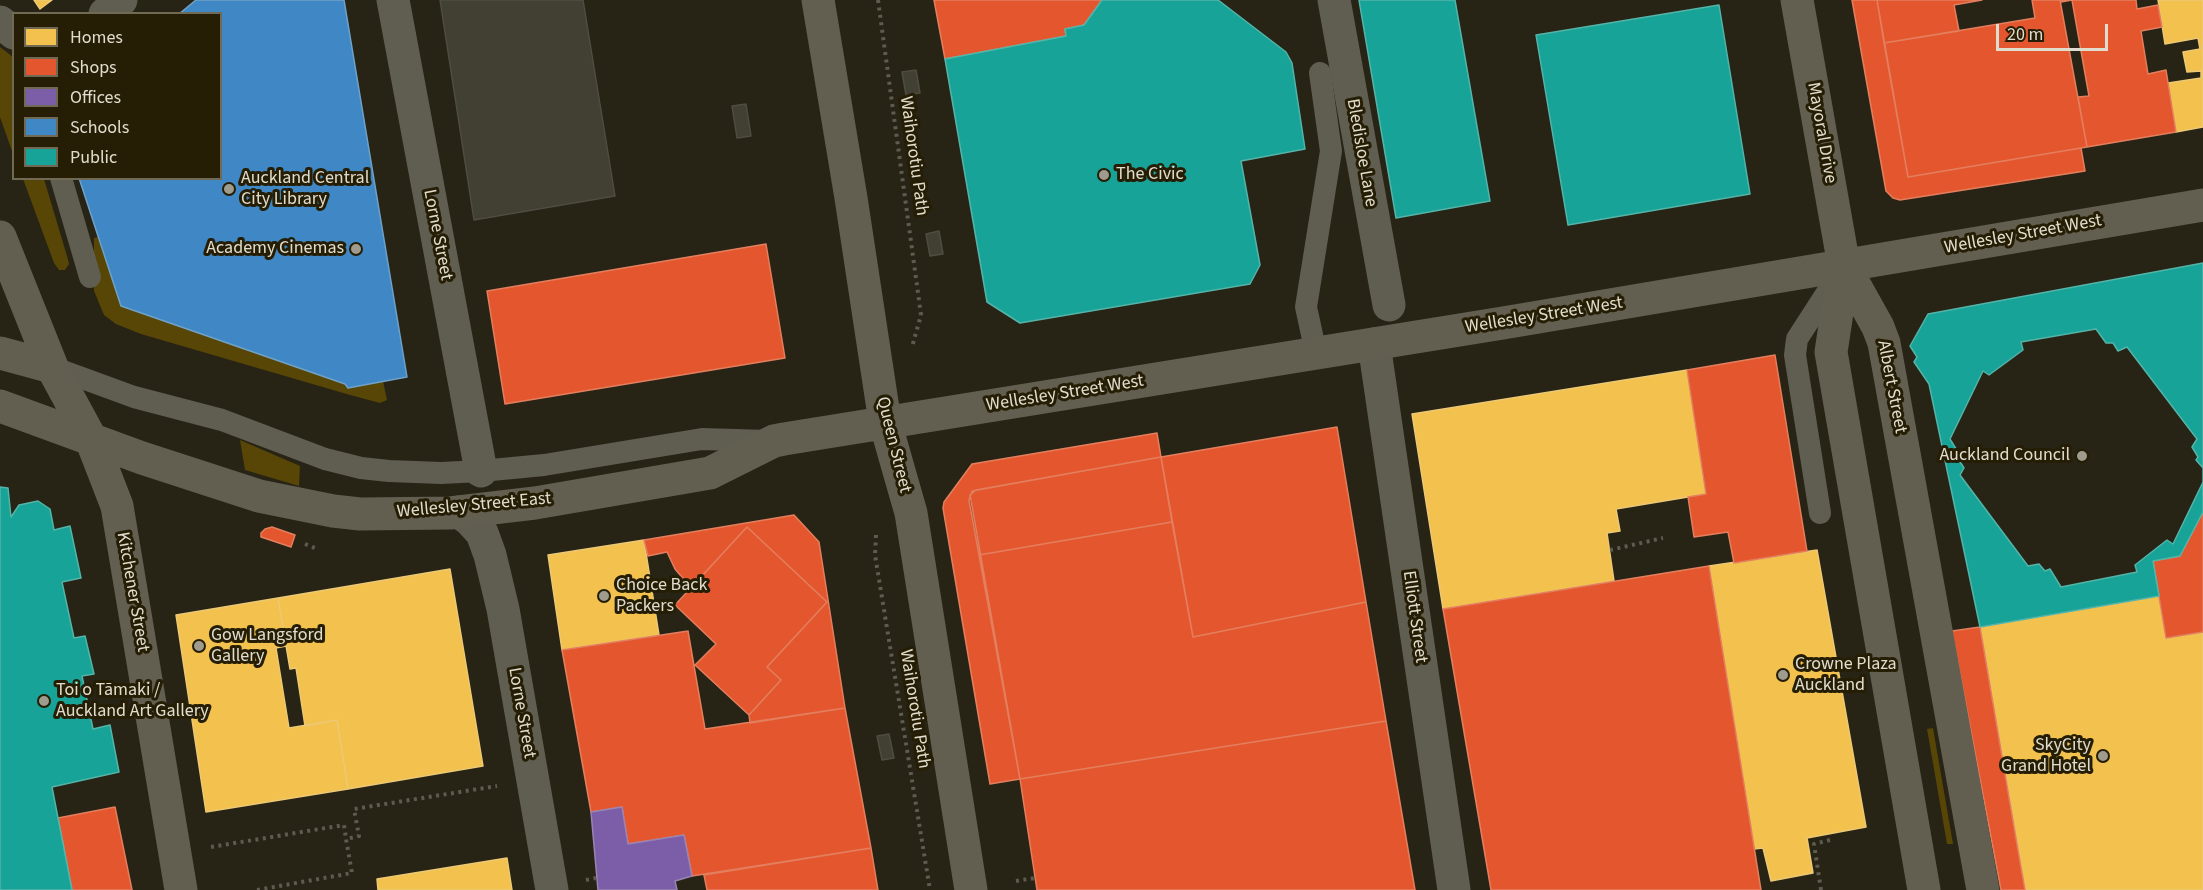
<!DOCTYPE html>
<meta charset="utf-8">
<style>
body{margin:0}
#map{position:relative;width:2203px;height:890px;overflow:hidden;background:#272315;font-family:"Source Sans 3",sans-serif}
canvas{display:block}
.legend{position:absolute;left:12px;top:12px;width:210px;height:168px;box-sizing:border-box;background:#251d04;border:2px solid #706a55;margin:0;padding:8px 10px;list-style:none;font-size:18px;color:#e1ddce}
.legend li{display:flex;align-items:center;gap:12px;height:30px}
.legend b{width:30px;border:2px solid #706a55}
.scale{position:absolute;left:1996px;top:24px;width:112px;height:27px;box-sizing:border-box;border:3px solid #e1ddce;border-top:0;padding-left:8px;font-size:18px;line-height:21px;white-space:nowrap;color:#e1ddce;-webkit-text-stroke:4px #251d04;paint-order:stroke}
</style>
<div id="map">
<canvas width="2203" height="890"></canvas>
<ul class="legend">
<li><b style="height:16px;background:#f2c14e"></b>Homes</li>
<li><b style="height:16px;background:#e4572e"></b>Shops</li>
<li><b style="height:16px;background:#7b5ea7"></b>Offices</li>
<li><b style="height:16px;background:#3f88c5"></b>Schools</li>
<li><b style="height:16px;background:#17a398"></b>Public</li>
</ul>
<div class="scale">20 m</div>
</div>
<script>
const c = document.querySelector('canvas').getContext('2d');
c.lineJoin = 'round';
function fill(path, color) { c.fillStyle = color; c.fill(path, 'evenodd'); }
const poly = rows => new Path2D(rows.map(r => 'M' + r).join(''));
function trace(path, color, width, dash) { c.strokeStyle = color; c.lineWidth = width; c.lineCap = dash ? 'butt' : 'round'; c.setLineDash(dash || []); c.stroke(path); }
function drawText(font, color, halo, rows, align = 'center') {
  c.font = font + ' "Source Sans 3",sans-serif'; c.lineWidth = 6; c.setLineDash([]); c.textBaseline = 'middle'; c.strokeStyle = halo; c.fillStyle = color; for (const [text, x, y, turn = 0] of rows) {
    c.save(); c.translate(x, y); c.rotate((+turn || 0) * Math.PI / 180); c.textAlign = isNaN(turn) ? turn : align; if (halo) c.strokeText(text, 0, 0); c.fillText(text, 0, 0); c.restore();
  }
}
fill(poly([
 [0,47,13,57,13,154,0,117],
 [23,179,44,179,67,256,69,264,65,270,59,270,54,263],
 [98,237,121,306,345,384,348,388,383,381,387,400,380,403,350,395,141,334,116,324,104,315,94,291,94,238],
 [240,440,300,466,299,486,245,470],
 [1933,728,1953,844,1947,844,1927,729]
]), '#574605');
const homes = poly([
 [34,0,52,0,40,9,34,0],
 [2158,0,2203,0,2203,127,2176,132,2168,83,2201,78,2201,71,2187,72,2183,52,2200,49,2198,38,2165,44,2158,0],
 [1687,370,1706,494,1616,509,1620,531,1607,533,1614,581,1443,609,1412,414,1687,370],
 [644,540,659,635,562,650,548,555,644,540],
 [1817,550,1866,827,1807,838,1813,873,1771,881,1763,848,1754,849,1709,566,1817,550],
 [450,569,483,766,348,789,337,720,305,726,296,668,290,669,278,598,450,569],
 [2159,596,2166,638,2203,632,2203,890,2025,890,1980,627,2159,596],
 [278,598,286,646,276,648,289,728,337,720,348,789,206,812,176,615,278,598],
 [507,858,512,890,378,890,377,879,507,858]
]);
fill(homes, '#f2c14e');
trace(homes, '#edc974', 1.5);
const shops = poly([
 [934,0,1102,0,1084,25,1065,29,1066,36,945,59,934,0],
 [1852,0,1877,0,1908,177,2081,148,2085,171,1900,200,1893,198,1886,191,1852,0],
 [1877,0,1982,0,1954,5,1959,31,1884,43,1877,0],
 [2032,0,2060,0,2087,147,1908,177,1884,43,2035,18,2032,0],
 [2060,0,2136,0,2137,9,2158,5,2162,27,2141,31,2148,74,2166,70,2176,132,2087,147,2078,97,2089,96,2072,0,2061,2,2060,0],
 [766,244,785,358,505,404,487,291,766,244],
 [1775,355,1807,551,1734,563,1728,532,1694,537,1688,497,1706,494,1687,370,1775,355],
 [1337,427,1366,602,1193,637,1161,457,1337,427],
 [1157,433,1161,457,976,490,970,495,1020,779,990,784,943,508,944,502,972,464,1157,433],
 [1161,457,1172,522,979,555,969,500,972,491,1161,457],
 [2203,512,2203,632,2166,638,2153,561,2180,556,2203,512],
 [794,515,819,542,845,708,750,723,749,715,781,680,767,667,827,602,747,527,691,588,675,569,667,552,648,556,644,540,794,515],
 [1172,522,1193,637,1366,602,1386,721,1020,779,979,555,1172,522],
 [272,527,295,535,291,547,261,537,261,533,265,529,272,527],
 [747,527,827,602,767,667,781,680,749,715,695,665,716,644,675,605,747,527],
 [1709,566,1761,890,1491,890,1443,609,1709,566],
 [1980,627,2018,850,2025,890,2001,890,1952,631,1980,627],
 [688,631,705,729,845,708,871,848,692,876,684,835,628,844,622,807,591,812,562,650,688,631],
 [1386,721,1415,890,1037,890,1020,779,1386,721],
 [115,807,132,890,72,890,58,818,115,807],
 [871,848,878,890,707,890,704,875,871,848]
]);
fill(shops, '#e4572e');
trace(shops, '#e37f5e', 1.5);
const offices = poly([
 [622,807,628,844,684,835,692,876,675,881,677,890,598,890,591,812,622,807]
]);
fill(offices, '#7b5ea7');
trace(offices, '#9a84b3', 1.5);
const schools = poly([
 [196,0,344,0,407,377,348,388,345,384,121,306,79,178,220,178,220,14,179,14,196,0]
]);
fill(schools, '#3f88c5');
trace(schools, '#70a2c8', 1.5);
const public = poly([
 [1102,0,1218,0,1286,52,1292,63,1305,149,1241,161,1260,265,1250,284,1020,323,987,302,945,59,1066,36,1065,29,1084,25,1102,0],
 [1359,0,1455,0,1490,201,1396,218,1359,0],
 [1719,5,1750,194,1568,225,1536,35,1719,5],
 [2203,263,2203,512,2180,556,2153,561,2159,596,1980,627,1929,384,1914,362,1917,357,1910,346,1928,314,2203,263],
 [2096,329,2106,343,2113,343,2118,351,2127,347,2197,439,2192,447,2198,457,2196,460,2203,468,2203,482,2173,544,2167,540,2135,565,2137,572,2061,587,2050,569,2045,571,2039,564,2028,566,1960,475,1964,468,1959,460,1961,457,1950,439,1983,371,1989,375,2023,350,2021,342,2096,329],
 [0,487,8,488,11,517,19,505,38,501,50,509,54,530,70,526,81,578,62,582,74,638,85,636,94,674,82,676,93,729,110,725,119,772,52,787,72,890,0,890,0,487]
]);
fill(public, '#17a398');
trace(public, '#54b4a8', 1.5);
const building = poly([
 [440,0,583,0,615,196,474,220,440,0],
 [916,70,920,93,906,95,902,72,916,70],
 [746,104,751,136,737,138,732,106,746,104],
 [939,231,943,254,930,256,926,234,939,231],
 [889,734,894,758,882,760,877,736,889,734]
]);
fill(building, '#423f33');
trace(building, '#4f4c40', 1.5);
trace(poly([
 [878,0,921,315,912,347],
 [876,535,875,555,930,890],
 [305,544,315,548],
 [1610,550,1663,538],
 [211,847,344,825,346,839],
 [586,880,596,878],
 [1016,881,1035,878],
 [257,890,352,873,346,839,359,836,354,809,497,786],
 [1821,890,1814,844,1830,840]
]), '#5e5b50', 4, [3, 4.5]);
trace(poly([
 [61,178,90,277],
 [1316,353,1306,307,1331,151,1320,73],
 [52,367,134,397,222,420,325,459,361,468,389,471,441,473,481,471,544,465,702,439,769,441],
 [1820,513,1795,355,1797,339,1839,274]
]), '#605d51', 22);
trace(poly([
 [393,0,481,471],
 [1334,0,1389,305],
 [105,14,121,0],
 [0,22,14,33],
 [1374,344,1454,890],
 [459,512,470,520,482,533,490,555,503,609,552,890]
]), '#605d51', 33);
trace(poly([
 [818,0,851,198,885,422,911,513,971,890],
 [1797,0,1844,266,1831,352,1924,890],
 [0,237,52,367,91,439,117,506,181,890],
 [1844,266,1878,327,1884,343,1983,890],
 [0,353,52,367],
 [0,406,142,458,259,496,333,511,360,514,450,513,535,503,710,473,774,441,784,439,1503,323,2203,205]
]), '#625e50', 33);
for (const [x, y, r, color] of [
 [1104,175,6,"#a09c8d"],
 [229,189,6,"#a09c8d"],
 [356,249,6,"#a09c8d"],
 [2082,456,6,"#a09c8d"],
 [604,596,6,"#a09c8d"],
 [199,646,6,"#a09c8d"],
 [1783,675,6,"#a09c8d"],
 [44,701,6,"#a09c8d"],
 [2103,756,6,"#a09c8d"]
]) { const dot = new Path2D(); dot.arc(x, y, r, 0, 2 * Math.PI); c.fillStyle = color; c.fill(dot); trace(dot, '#251d04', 2); }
drawText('18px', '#e1ddce', '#251d04', [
 ["Mayoral Drive",1821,133,80],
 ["Bledisloe Lane",1361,153,80],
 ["Waihorotiu Path",913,156,82],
 ["Lorne Street",437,235,79],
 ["Wellesley Street West",2023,235,-10],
 ["Wellesley Street West",1544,316,-9],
 ["Albert Street",1891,387,79],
 ["Wellesley Street West",1065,394,-9],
 ["Queen Street",893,445,76],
 ["Wellesley Street East",474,506,-5],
 ["Kitchener Street",132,592,80],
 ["Elliott Street",1414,617,82],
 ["Waihorotiu Path",914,709,81],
 ["Lorne Street",521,713,80]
]);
drawText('18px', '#e1ddce', '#251d04', [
 ["The Civic",1116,175],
 ["Auckland Central",241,179],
 ["City Library",241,200],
 ["Academy Cinemas",344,249,"right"],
 ["Auckland Council",2070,456,"right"],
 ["Choice Back",616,586],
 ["Packers",616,607],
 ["Gow Langsford",211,636],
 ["Gallery",211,657],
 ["Crowne Plaza",1795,665],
 ["Auckland",1795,686],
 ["Toi o Tāmaki /",56,691],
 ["Auckland Art Gallery",56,712],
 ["SkyCity",2091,746,"right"],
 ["Grand Hotel",2091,767,"right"]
], 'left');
</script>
